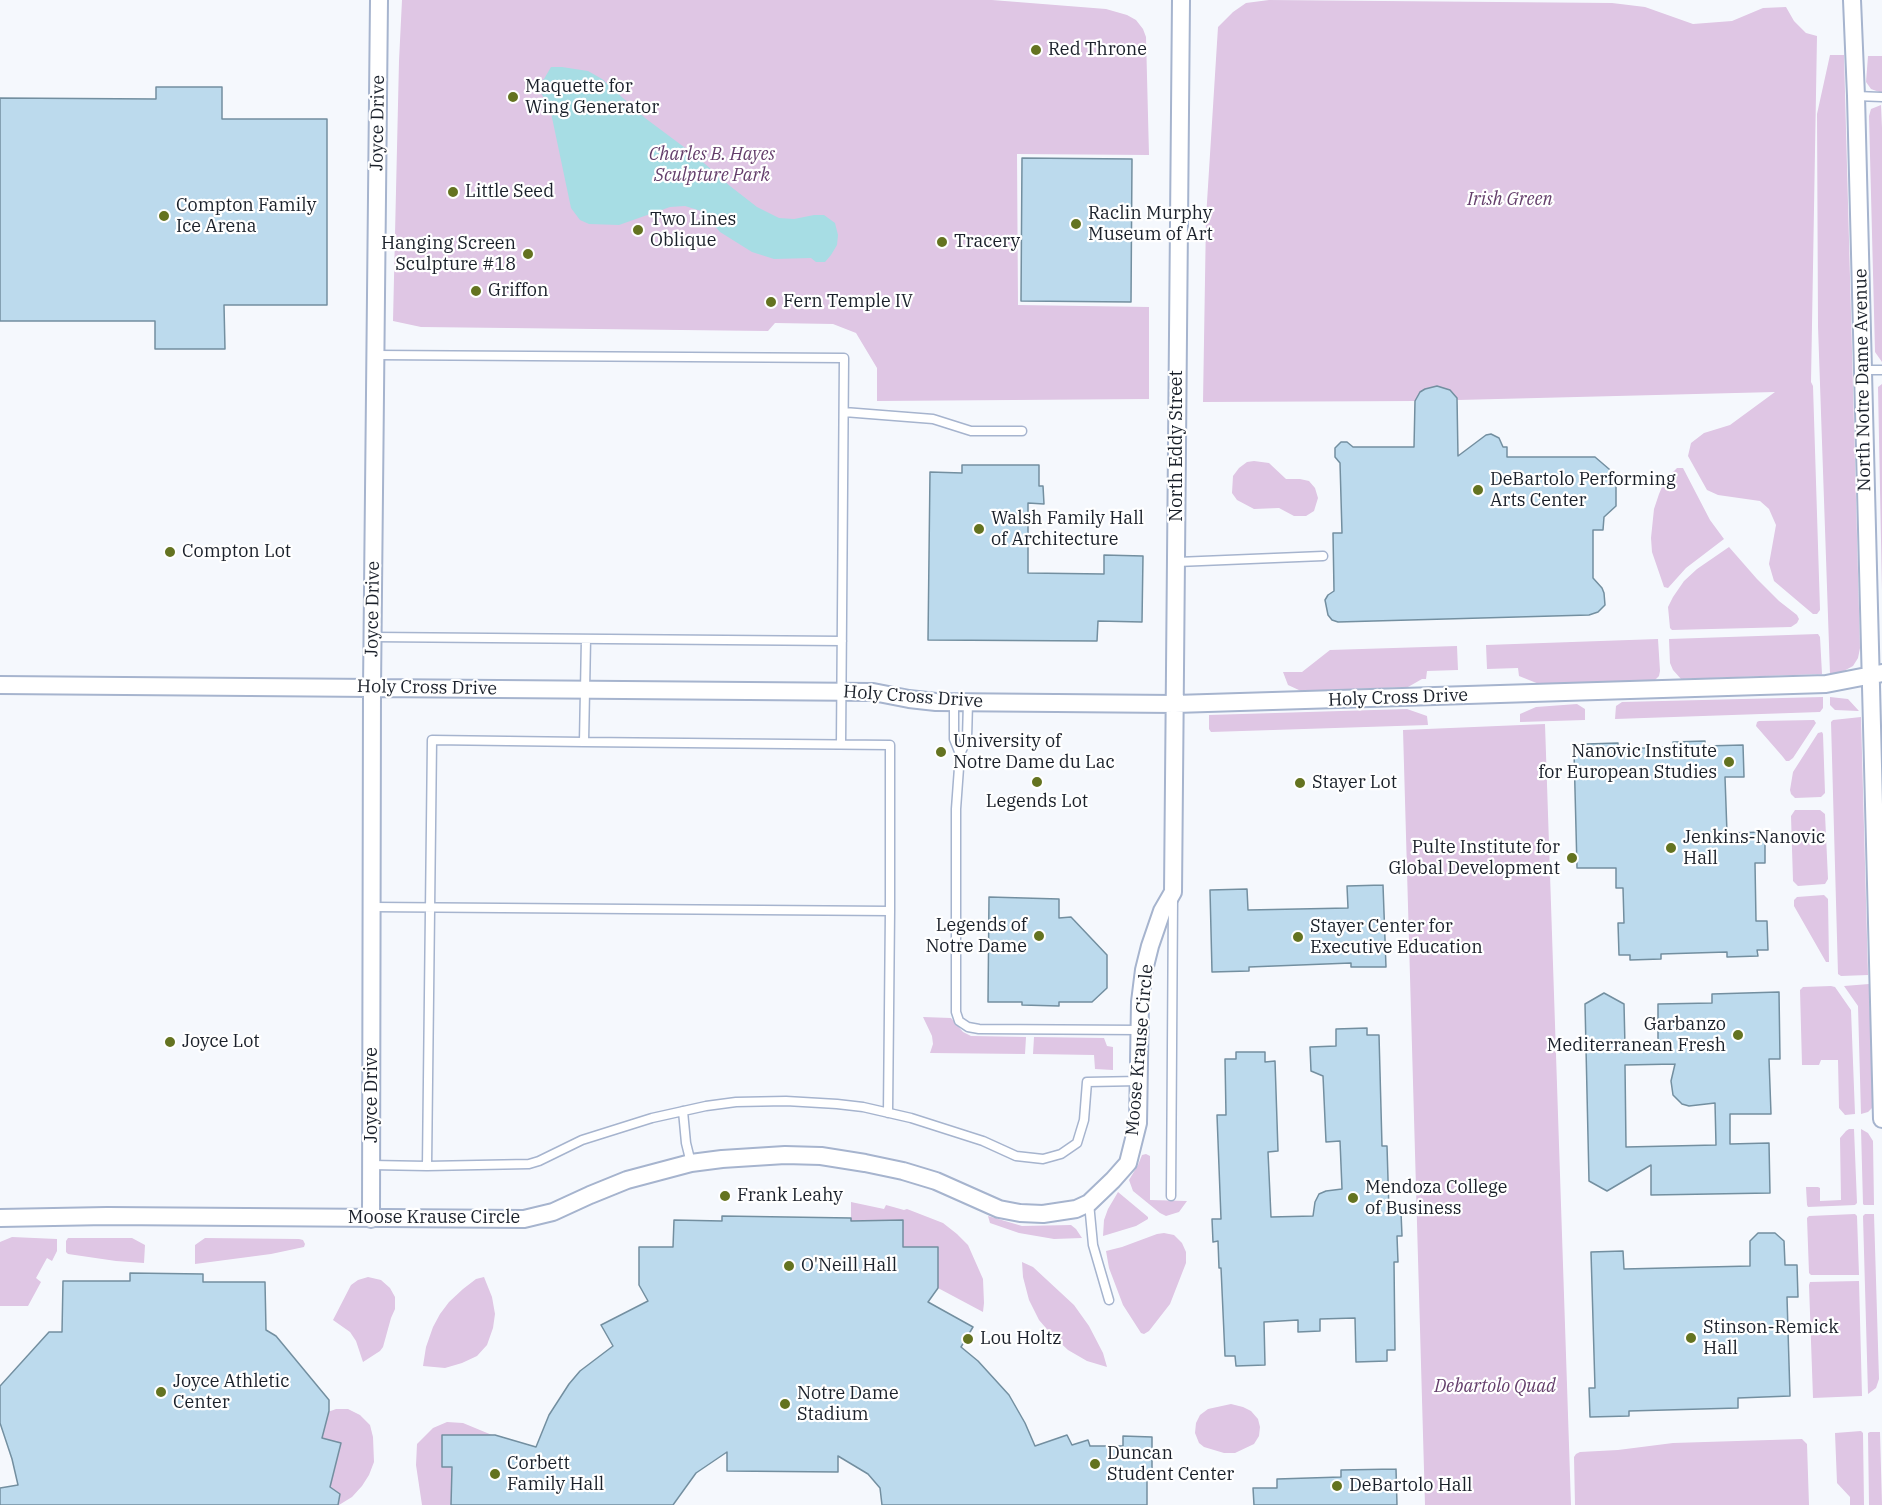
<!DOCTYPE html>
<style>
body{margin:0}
canvas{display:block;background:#f5f8fd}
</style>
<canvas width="1882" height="1505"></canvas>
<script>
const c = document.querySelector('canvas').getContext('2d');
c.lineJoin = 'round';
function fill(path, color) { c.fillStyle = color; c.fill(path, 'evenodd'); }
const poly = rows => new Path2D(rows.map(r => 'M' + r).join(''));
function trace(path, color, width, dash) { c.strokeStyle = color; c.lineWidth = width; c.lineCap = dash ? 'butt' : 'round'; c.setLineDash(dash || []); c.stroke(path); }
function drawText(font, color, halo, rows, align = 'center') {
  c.font = font + ' "IBM Plex Serif",serif'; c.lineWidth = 4.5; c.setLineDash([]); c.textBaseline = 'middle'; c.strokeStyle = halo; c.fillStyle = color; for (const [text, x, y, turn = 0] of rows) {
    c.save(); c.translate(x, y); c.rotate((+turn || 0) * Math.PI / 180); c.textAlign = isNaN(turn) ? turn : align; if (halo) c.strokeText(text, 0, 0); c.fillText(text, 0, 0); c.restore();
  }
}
fill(poly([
 [402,0,992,0,1106,9,1127,15,1136,20,1143,29,1146,37,1149,155,1017,154,1018,305,1149,307,1149,399,877,401,877,368,856,333,833,324,775,323,768,331,421,327,393,321,399,61],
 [1269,0,1612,3,1645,7,1693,24,1732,21,1763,8,1786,7,1794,21,1806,33,1817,36,1811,382,1813,386,1820,610,1817,614,1813,614,1774,581,1769,564,1776,525,1769,509,1760,501,1718,495,1707,490,1688,456,1691,443,1704,433,1730,425,1775,392,1458,400,1450,390,1437,386,1425,389,1420,392,1415,401,1203,402,1206,218,1218,27,1233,12,1246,3],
 [1830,55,1844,55,1860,648,1858,658,1853,666,1840,673,1830,674,1818,326,1817,114],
 [1868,56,1882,56,1882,93,1871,89,1866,82],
 [1881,105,1882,128,1882,362,1875,352,1869,116,1871,109],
 [1882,384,1882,591,1878,387],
 [1254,461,1269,463,1286,479,1300,479,1309,481,1315,488,1318,498,1314,511,1306,516,1294,516,1279,508,1254,509,1237,500,1232,493,1233,476,1239,468,1247,462],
 [1677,468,1683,468,1710,520,1724,539,1686,568,1668,588,1664,587,1663,584,1652,552,1651,538,1654,509,1659,494,1665,480],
 [1729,547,1757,579,1779,601,1797,615,1799,619,1797,623,1791,627,1672,630,1670,628,1668,607,1673,597,1684,581,1697,569],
 [1818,634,1820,637,1822,674,1681,679,1673,670,1670,663,1669,639],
 [1658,639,1660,671,1659,676,1655,680,1539,684,1519,676,1518,668,1487,669,1486,645],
 [1457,646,1458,670,1427,671,1426,679,1422,679,1408,687,1301,691,1288,685,1283,672,1302,672,1330,650],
 [1823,697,1823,708,1820,712,1615,719,1616,706,1622,702],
 [1830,697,1848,699,1859,711,1835,710,1830,705],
 [1577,704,1585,709,1585,720,1520,722,1520,714,1536,707],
 [1407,709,1427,716,1428,725,1211,732,1209,729,1209,715],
 [1861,717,1868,975,1841,976,1838,974,1831,722,1833,720],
 [1814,720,1816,723,1793,758,1789,761,1786,761,1783,757,1756,726,1757,722,1759,721],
 [1545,724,1571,1505,1425,1505,1403,730],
 [1822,732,1823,734,1825,793,1821,797,1795,798,1791,794,1790,790,1793,772,1818,733],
 [1795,810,1820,810,1825,814,1828,879,1825,884,1798,886,1793,881,1791,816],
 [1824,895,1828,899,1829,962,1826,962,1794,906,1794,900,1797,897],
 [1869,984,1873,1107,1868,1112,1861,1114,1858,1006,1844,986],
 [1831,986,1835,987,1851,1010,1855,1114,1845,1115,1839,1108,1838,1060,1821,1060,1819,1065,1802,1065,1800,990,1803,987],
 [923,1017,951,1018,963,1032,971,1036,1026,1037,1025,1054,930,1053,933,1044,932,1036],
 [1034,1037,1104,1038,1107,1046,1113,1047,1113,1070,1095,1069,1094,1055,1033,1054],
 [1849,1129,1854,1129,1857,1203,1855,1205,1808,1207,1807,1205,1806,1187,1818,1187,1820,1188,1820,1201,1841,1200,1840,1138,1846,1131],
 [1861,1129,1868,1133,1873,1141,1874,1205,1864,1205,1863,1204],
 [1146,1154,1150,1156,1150,1200,1187,1201,1179,1212,1166,1216,1160,1213,1133,1191,1129,1180,1138,1165,1142,1155],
 [1118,1192,1148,1217,1148,1219,1136,1226,1103,1236,1104,1220,1108,1209],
 [851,1202,884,1209,886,1205,904,1210,907,1209,943,1223,957,1234,968,1245,983,1279,984,1303,983,1312,938,1288,938,1247,903,1247,903,1220,851,1221],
 [1855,1214,1857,1216,1859,1275,1811,1275,1809,1273,1807,1218,1809,1216],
 [1865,1214,1874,1214,1879,1379,1876,1388,1868,1394,1863,1216],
 [988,1216,1022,1226,1071,1225,1076,1229,1082,1238,1054,1239,1019,1233,990,1223],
 [1164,1233,1174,1235,1182,1243,1186,1252,1186,1263,1170,1304,1149,1331,1144,1334,1141,1333,1123,1305,1109,1268,1106,1251,1122,1247,1157,1234],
 [12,1237,57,1239,57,1251,52,1261,47,1258,36,1278,41,1282,28,1306,0,1306,0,1242],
 [68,1238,132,1238,145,1245,144,1263,116,1261,68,1254,66,1252,66,1241],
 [205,1238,299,1239,303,1240,305,1244,304,1247,271,1254,195,1264,195,1245],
 [1022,1262,1033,1267,1074,1305,1089,1326,1103,1353,1107,1367,1087,1361,1068,1350,1052,1335,1039,1320,1029,1300,1023,1277],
 [368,1277,381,1280,390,1288,395,1297,395,1309,391,1318,383,1347,380,1351,363,1362,356,1341,350,1332,333,1320,351,1285,358,1280],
 [484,1277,492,1297,495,1314,493,1328,487,1345,477,1356,462,1363,445,1368,423,1366,426,1347,433,1327,440,1314,449,1302,463,1289,476,1279],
 [1859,1281,1862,1396,1813,1398,1809,1285,1810,1282],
 [1231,1404,1243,1407,1251,1411,1258,1419,1260,1427,1259,1436,1254,1444,1235,1453,1224,1453,1204,1447,1199,1443,1195,1433,1196,1423,1200,1415,1208,1409],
 [336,1409,348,1409,360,1415,370,1425,373,1437,374,1462,369,1475,362,1486,352,1497,339,1505,312,1488,340,1443,322,1438,328,1412],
 [447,1422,463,1423,492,1435,490,1440,475,1435,442,1435,442,1467,452,1467,451,1505,422,1505,416,1465,417,1444,433,1428],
 [1861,1431,1863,1433,1864,1505,1850,1505,1850,1497,1837,1483,1835,1433],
 [1870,1432,1880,1432,1882,1505,1869,1505,1868,1433],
 [1802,1439,1807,1444,1809,1505,1575,1505,1574,1457,1576,1454,1580,1452,1618,1450,1673,1443]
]), '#dfc6e4');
fill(poly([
 [551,67,562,67,588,71,602,79,645,118,696,156,730,186,757,207,779,218,794,219,814,215,824,215,835,223,838,235,837,245,831,255,825,262,816,262,811,258,774,259,752,252,720,232,701,211,685,206,670,207,619,225,589,224,580,220,571,208,550,108,541,93,535,90,535,84,544,79]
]), '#a7dde4');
const building = poly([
 [156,87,222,87,222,119,327,119,327,305,224,305,225,349,155,349,155,321,0,321,0,98,156,99,156,87],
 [1022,158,1132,159,1131,302,1021,301,1022,158],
 [1437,386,1450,390,1457,398,1458,456,1486,435,1491,434,1499,438,1503,447,1507,447,1507,457,1595,457,1616,475,1616,506,1604,517,1603,530,1593,530,1593,578,1602,588,1604,593,1605,605,1598,612,1589,615,1338,622,1332,620,1328,615,1325,600,1328,595,1334,591,1333,533,1342,533,1340,463,1335,457,1335,448,1341,442,1347,442,1353,447,1414,447,1415,401,1420,392,1425,389,1437,386],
 [962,465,1039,465,1039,486,1043,486,1044,504,1028,503,1028,573,1104,574,1104,555,1143,556,1142,622,1098,621,1097,641,928,640,930,472,962,473,962,465],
 [1705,741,1705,746,1743,745,1744,777,1725,777,1727,833,1765,832,1765,863,1755,863,1756,921,1767,921,1768,950,1757,950,1758,956,1727,957,1727,952,1661,954,1661,959,1630,960,1630,955,1619,955,1618,923,1624,923,1623,888,1616,888,1616,868,1577,868,1574,751,1577,745,1586,744,1618,743,1618,749,1673,747,1673,742,1705,741],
 [1383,885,1386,967,1351,967,1351,963,1249,967,1249,971,1212,972,1210,890,1247,889,1248,910,1348,908,1347,886,1383,885],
 [989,897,1059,899,1059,918,1071,917,1107,955,1107,988,1092,1002,1059,1002,1059,1006,1022,1005,1022,1002,988,1002,989,897],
 [1779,992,1780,1059,1769,1059,1771,1114,1730,1114,1730,1144,1769,1143,1770,1193,1651,1195,1651,1165,1607,1191,1589,1181,1585,1004,1604,993,1624,1004,1625,1047,1658,1047,1658,1004,1712,1003,1712,994,1779,992],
 [1675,1064,1671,1081,1673,1095,1682,1104,1689,1106,1715,1103,1716,1145,1626,1147,1625,1065,1675,1064],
 [1367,1028,1367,1035,1379,1035,1382,1146,1387,1146,1389,1212,1401,1212,1402,1236,1397,1236,1398,1262,1394,1262,1395,1350,1387,1350,1387,1361,1356,1362,1355,1318,1320,1319,1320,1331,1298,1332,1298,1320,1264,1322,1265,1365,1236,1366,1235,1356,1225,1356,1221,1268,1219,1268,1218,1241,1213,1242,1212,1219,1221,1219,1217,1115,1226,1115,1225,1059,1236,1059,1236,1052,1265,1052,1265,1062,1275,1061,1278,1151,1268,1152,1271,1217,1313,1216,1315,1202,1319,1194,1326,1191,1342,1189,1340,1141,1326,1142,1323,1076,1311,1071,1310,1047,1336,1046,1336,1029,1367,1028],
 [722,1216,851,1218,851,1221,903,1220,903,1247,938,1247,938,1288,928,1302,973,1327,961,1347,978,1361,1009,1395,1025,1423,1035,1446,1067,1435,1072,1445,1088,1440,1090,1446,1123,1446,1123,1436,1152,1437,1152,1471,1147,1471,1147,1505,882,1505,880,1488,868,1474,838,1456,838,1472,727,1471,727,1452,696,1473,673,1505,451,1505,452,1467,442,1467,442,1435,495,1435,536,1447,549,1415,569,1384,580,1371,613,1346,601,1325,648,1301,639,1285,639,1247,673,1247,674,1220,722,1221,722,1216],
 [1758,1233,1775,1233,1784,1241,1785,1265,1797,1265,1798,1297,1787,1297,1790,1396,1738,1398,1738,1408,1629,1411,1629,1416,1590,1417,1589,1388,1595,1388,1591,1252,1623,1251,1624,1269,1750,1266,1750,1241,1758,1233],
 [130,1273,203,1274,203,1282,265,1282,266,1330,276,1336,329,1400,329,1411,322,1438,341,1443,330,1487,340,1494,338,1505,0,1505,0,1488,18,1485,12,1459,0,1423,0,1386,49,1332,62,1332,63,1281,130,1281,130,1273],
 [1396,1469,1397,1505,1254,1505,1253,1488,1277,1488,1277,1479,1341,1477,1341,1470,1396,1469]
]);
fill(building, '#bcdaed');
trace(building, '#738fa0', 1.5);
const lane = poly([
 [1856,96,1882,97],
 [375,355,844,358,841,744],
 [1863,370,1882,370],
 [844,412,933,419,971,431,1022,431],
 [1177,562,1323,556],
 [373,637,842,641],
 [586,639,584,742,432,740,427,1166,529,1164,539,1161,582,1140,652,1118,706,1106,736,1102,786,1101,837,1104,863,1107,911,1118,983,1141,1016,1156,1043,1159,1061,1154,1077,1143,1084,1120,1087,1082,1139,1081],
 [954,702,954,739,960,754],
 [968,702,967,739,960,754,956,809,956,1012,959,1021,968,1027,979,1029,1140,1030],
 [584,742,890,745,890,911,888,1113],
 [373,907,890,911],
 [683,1111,686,1143,691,1163],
 [371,1165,427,1166],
 [1171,1196,1173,898],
 [1089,1203,1093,1245,1109,1300]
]);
const street = poly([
 [1852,0,1856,96,1882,1119],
 [0,685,873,692,909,699,936,702,1175,704,1760,686,1826,684,1882,673],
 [0,1218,107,1216,524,1219,553,1212,590,1195,627,1180,691,1163,722,1159,785,1155,821,1156,865,1163,903,1171,936,1181,999,1209,1020,1213,1043,1214,1076,1209,1089,1203,1113,1180,1128,1163,1138,1123,1140,1002,1144,970,1150,946,1162,911,1173,892,1181,0],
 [371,1219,372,688,379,0]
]);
trace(lane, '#a6b4ce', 11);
trace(street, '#a6b4ce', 20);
trace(lane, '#fff', 8);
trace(street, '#fff', 16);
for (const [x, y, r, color] of [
 [1036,50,6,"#647320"],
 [513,97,6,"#647320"],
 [453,192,6,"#647320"],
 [164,216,6,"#647320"],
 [1076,224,6,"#647320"],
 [638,230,6,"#647320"],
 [942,242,6,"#647320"],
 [528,254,6,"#647320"],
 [476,291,6,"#647320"],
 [771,302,6,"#647320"],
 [1478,490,6,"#647320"],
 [979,529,6,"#647320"],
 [170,552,6,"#647320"],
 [941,752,6,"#647320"],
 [1729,762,6,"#647320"],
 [1037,782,6,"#647320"],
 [1300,783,6,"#647320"],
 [1671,848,6,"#647320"],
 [1572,858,6,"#647320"],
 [1039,936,6,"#647320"],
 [1298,937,6,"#647320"],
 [1738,1035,6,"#647320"],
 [170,1042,6,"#647320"],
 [725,1196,6,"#647320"],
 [1353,1198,6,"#647320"],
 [789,1266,6,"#647320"],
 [1691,1338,6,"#647320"],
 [968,1339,6,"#647320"],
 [161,1392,6,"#647320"],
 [785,1404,6,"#647320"],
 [1095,1464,6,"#647320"],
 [495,1474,6,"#647320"],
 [1337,1486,6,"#647320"]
]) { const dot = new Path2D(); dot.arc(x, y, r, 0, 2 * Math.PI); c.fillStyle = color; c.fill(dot); trace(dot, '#fff', 2); }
drawText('18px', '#1a202a', '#fff', [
 ["Red Throne",1048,50],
 ["Maquette for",525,87],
 ["Wing Generator",525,108],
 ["Little Seed",465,192],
 ["Compton Family",176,206],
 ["Ice Arena",176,227],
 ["Raclin Murphy",1088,214],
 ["Museum of Art",1088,235],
 ["Two Lines",650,220],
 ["Oblique",650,241],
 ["Tracery",954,242],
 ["Hanging Screen",516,244,"right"],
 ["Sculpture #18",516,265,"right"],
 ["Griffon",488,291],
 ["Fern Temple IV",783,302],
 ["DeBartolo Performing",1490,480],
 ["Arts Center",1490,501],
 ["Walsh Family Hall",991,519],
 ["of Architecture",991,540],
 ["Compton Lot",182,552],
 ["University of",953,742],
 ["Notre Dame du Lac",953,763],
 ["Nanovic Institute",1717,752,"right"],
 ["for European Studies",1717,773,"right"],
 ["Stayer Lot",1312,783],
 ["Legends Lot",1037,802,"center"],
 ["Jenkins-Nanovic",1683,838],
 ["Hall",1683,859],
 ["Pulte Institute for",1560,848,"right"],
 ["Global Development",1560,869,"right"],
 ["Legends of",1027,926,"right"],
 ["Notre Dame",1027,947,"right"],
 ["Stayer Center for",1310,927],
 ["Executive Education",1310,948],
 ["Garbanzo",1726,1025,"right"],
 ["Mediterranean Fresh",1726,1046,"right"],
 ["Joyce Lot",182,1042],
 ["Mendoza College",1365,1188],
 ["of Business",1365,1209],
 ["Frank Leahy",737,1196],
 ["O'Neill Hall",801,1266],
 ["Stinson-Remick",1703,1328],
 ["Hall",1703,1349],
 ["Lou Holtz",980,1339],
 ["Joyce Athletic",173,1382],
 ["Center",173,1403],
 ["Notre Dame",797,1394],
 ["Stadium",797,1415],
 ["Duncan",1107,1454],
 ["Student Center",1107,1475],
 ["Corbett",507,1464],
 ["Family Hall",507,1485],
 ["DeBartolo Hall",1349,1486]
], 'left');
drawText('18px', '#1a202a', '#fff', [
 ["Joyce Drive",378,123,-89],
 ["North Notre Dame Avenue",1863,380,-91],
 ["North Eddy Street",1177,446,-90],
 ["Joyce Drive",373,609,-89],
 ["Holy Cross Drive",427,688,1],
 ["Holy Cross Drive",913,697,4],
 ["Holy Cross Drive",1398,698,-2],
 ["Moose Krause Circle",1140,1050,-85],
 ["Joyce Drive",372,1095,-90],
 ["Moose Krause Circle",434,1218]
]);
drawText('italic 18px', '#643e6b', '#fff', [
 ["Charles B. Hayes",712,155],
 ["Sculpture Park",712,176],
 ["Irish Green",1510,200],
 ["Debartolo Quad",1495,1387]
]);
</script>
